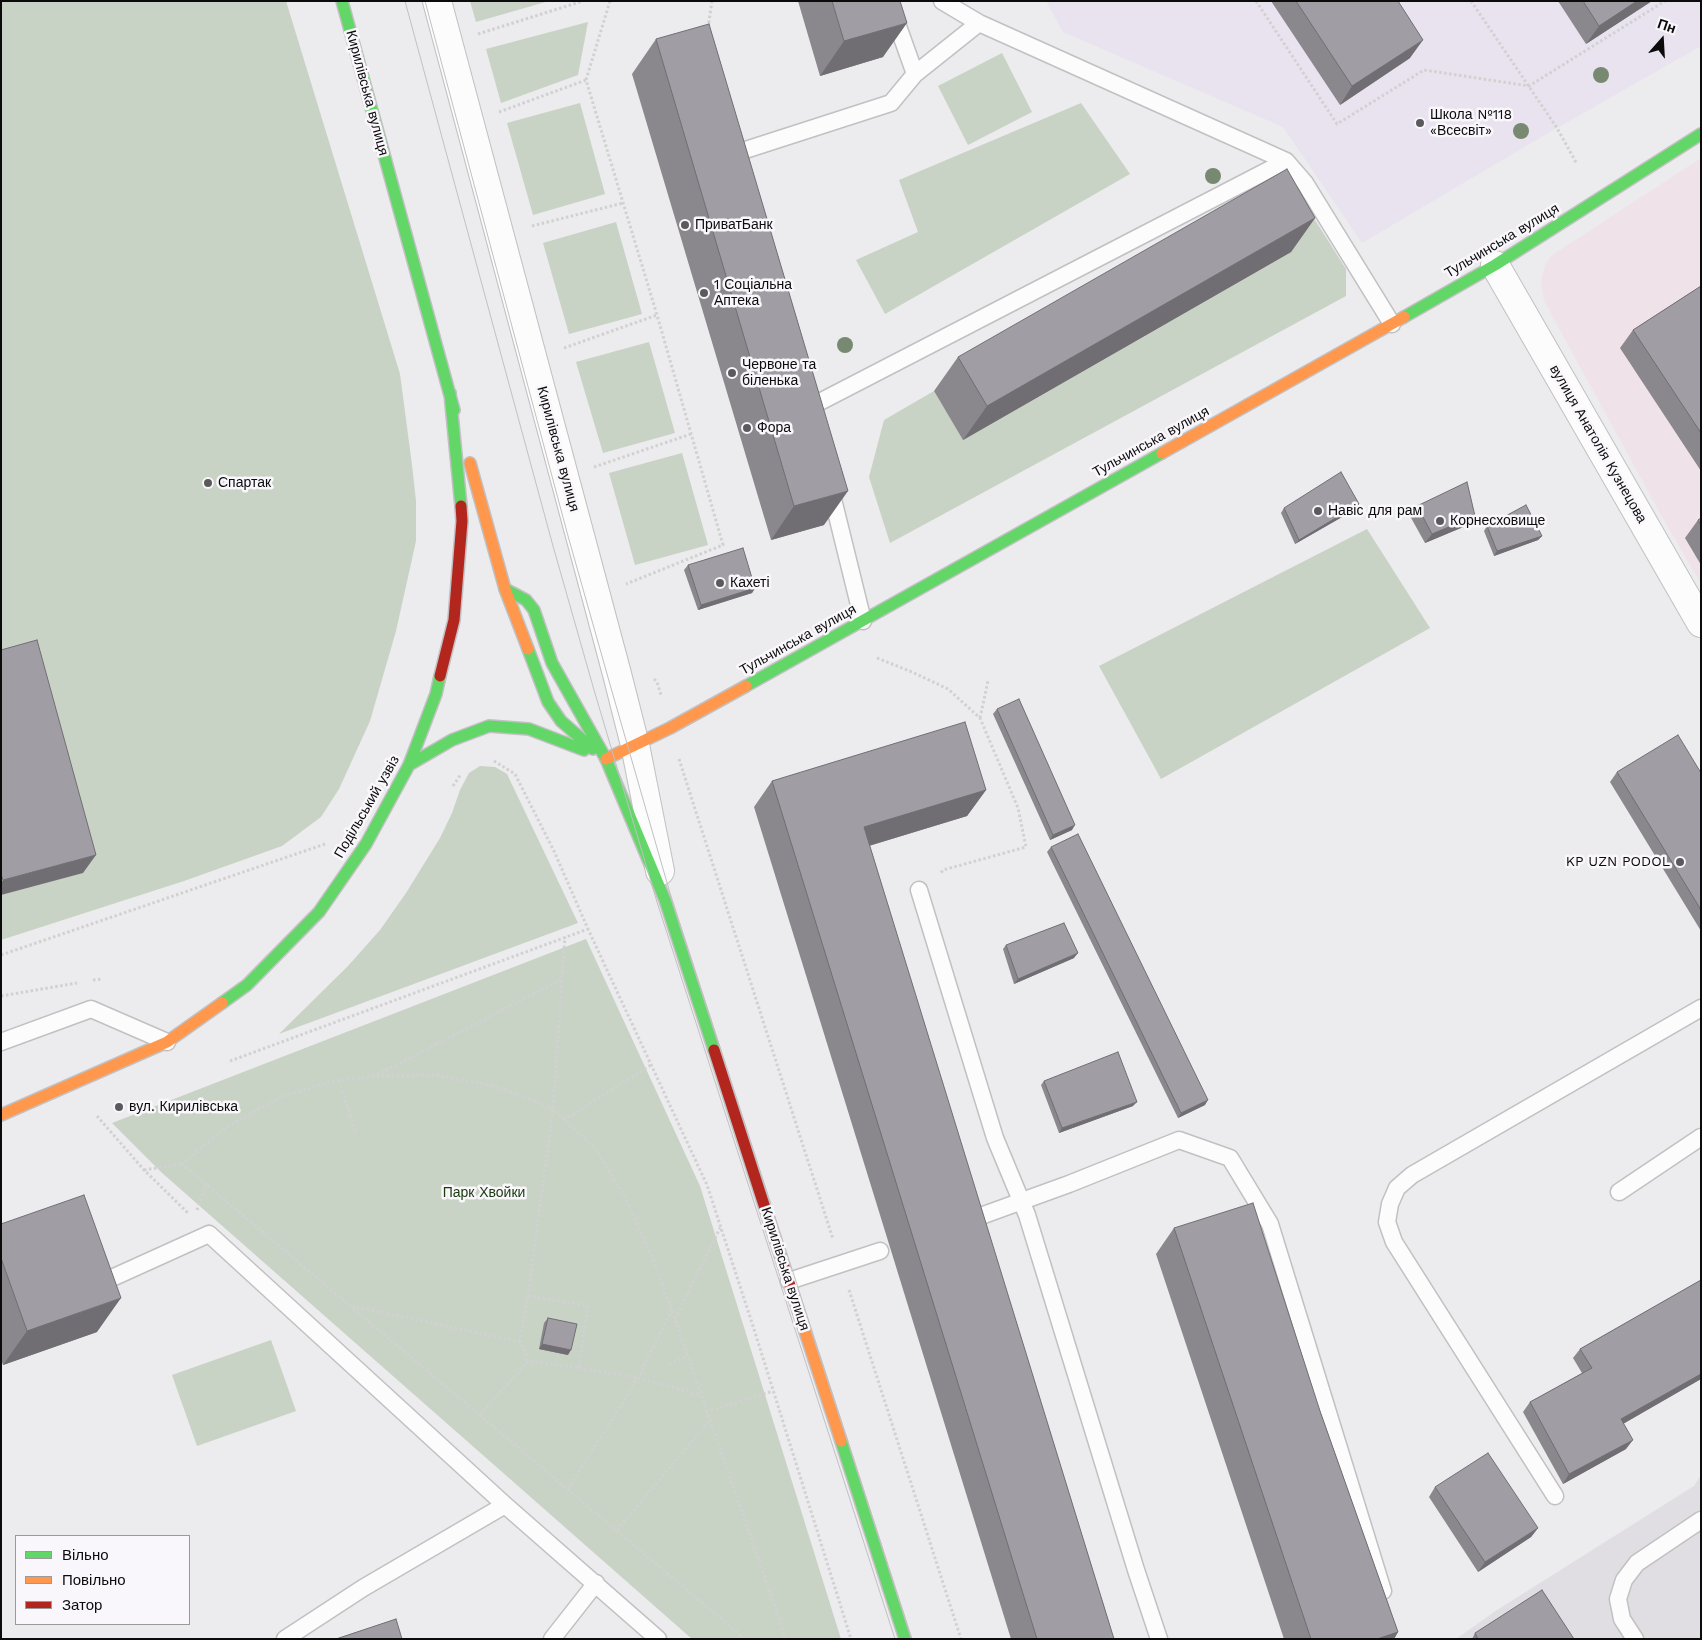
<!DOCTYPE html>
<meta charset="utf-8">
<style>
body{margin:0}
#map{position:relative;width:1702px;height:1640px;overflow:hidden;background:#ecebed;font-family:"Work Sans",sans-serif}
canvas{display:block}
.frame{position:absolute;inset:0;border:2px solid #0c0b0c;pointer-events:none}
.legend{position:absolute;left:15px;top:1535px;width:175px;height:90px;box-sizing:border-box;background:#f9f7fb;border:1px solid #9a999b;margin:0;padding:6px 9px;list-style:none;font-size:15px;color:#0c0b0c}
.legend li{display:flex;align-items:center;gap:10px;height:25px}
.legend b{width:25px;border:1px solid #9a999b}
.north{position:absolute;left:1637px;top:15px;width:50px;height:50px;-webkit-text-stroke:4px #f9f7fb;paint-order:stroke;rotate:19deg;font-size:14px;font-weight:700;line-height:20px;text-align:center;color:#0c0b0c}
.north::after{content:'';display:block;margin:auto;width:18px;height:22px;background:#0c0b0c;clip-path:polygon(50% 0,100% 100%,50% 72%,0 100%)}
</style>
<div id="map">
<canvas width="1702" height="1640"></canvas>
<div class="frame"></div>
<ul class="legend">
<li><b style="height:6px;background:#63d668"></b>Вільно</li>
<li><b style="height:6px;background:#ff974d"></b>Повільно</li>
<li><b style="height:6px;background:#b3261e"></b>Затор</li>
</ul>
<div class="north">Пн</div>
</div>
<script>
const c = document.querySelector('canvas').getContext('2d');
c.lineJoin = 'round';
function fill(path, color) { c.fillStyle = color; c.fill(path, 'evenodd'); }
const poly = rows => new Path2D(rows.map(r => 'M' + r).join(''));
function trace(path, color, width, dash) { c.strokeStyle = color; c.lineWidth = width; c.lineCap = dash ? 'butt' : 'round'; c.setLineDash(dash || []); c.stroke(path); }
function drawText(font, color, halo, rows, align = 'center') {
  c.font = font + ' "Work Sans",sans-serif'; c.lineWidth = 5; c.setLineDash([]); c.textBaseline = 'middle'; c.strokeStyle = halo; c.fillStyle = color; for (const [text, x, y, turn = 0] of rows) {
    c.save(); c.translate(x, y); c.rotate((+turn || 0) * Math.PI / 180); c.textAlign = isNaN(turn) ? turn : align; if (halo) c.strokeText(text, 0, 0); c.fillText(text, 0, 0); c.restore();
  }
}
fill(poly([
 [1701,1475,1701,1639,1456,1639,1497,1610,1694,1486]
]), '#e0dde3');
fill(poly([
 [1701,158,1701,584,1661,515,1544,301,1541,281,1545,266,1551,256]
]), '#efe2e8');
fill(poly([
 [1046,1,1701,1,1701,46,1543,136,1362,243,1283,127,1063,32]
]), '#e9e3ef');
fill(poly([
 [1,1,286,1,400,374,412,465,416,501,416,541,396,631,370,721,339,789,321,817,282,846,184,881,1,940],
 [470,1,549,1,476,22],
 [588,22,578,75,501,103,486,49],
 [1002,53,1032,112,968,145,938,86],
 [580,103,605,194,533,215,507,123],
 [1081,103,1130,174,885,314,856,260,918,232,899,180],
 [1296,190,1346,269,1346,296,890,543,869,477,884,420,934,391,963,439],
 [616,222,642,314,569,334,543,243],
 [649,342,675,433,603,453,576,362],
 [682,453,708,545,635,565,609,473],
 [1367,529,1430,628,1161,779,1099,666],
 [480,766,495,767,507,774,578,923,279,1034,348,966,380,930,406,893,440,838,452,813,460,790,469,773],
 [586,939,700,1186,841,1639,692,1639,161,1172,112,1123],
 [271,1340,296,1411,197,1446,172,1375]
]), '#c8d3c5');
const lane = poly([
 [942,1,979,23,1286,161,1305,183,1392,324],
 [915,74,979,23],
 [736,153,891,103,915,74,889,1],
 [810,407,1286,161],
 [830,487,863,621],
 [919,890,995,1138,1027,1215,1136,1570,1159,1639],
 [1,1042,91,1009,167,1042],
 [1619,1192,1701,1137],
 [967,1221,1069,1184,1179,1140,1230,1158,1270,1224,1383,1591],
 [789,1281,880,1251],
 [103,1282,209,1234,505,1505,658,1639],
 [1555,1496,1394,1242,1387,1222,1390,1204,1397,1188,1412,1175,1701,1008],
 [285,1639,363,1588,505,1505],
 [552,1639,596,1583],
 [1635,1639,1622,1619,1618,1599,1624,1580,1637,1563,1701,1520]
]);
const street = poly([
 [437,1,617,674,635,745,660,871],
 [1495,265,1701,623]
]);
const fast = poly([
 [342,1,454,410],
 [1404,317,1495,265,1701,134],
 [450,393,461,506],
 [505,589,526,600,534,610,552,663,606,759,665,900,714,1050],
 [528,649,548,702,561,721,593,749],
 [746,686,1162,453],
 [409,765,452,740,489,726,529,729,584,750],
 [222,1003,247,985,319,912,366,844,409,765,436,694,440,676],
 [841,1441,905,1639]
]);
const slow = poly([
 [1162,453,1404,317],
 [470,463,505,589,528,649],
 [606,759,670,728,746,686],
 [1,1115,167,1042,222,1003],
 [793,1295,841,1441]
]);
const jam = poly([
 [440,676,454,620,462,521,461,506],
 [714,1050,793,1295]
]);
trace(lane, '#c1c0c2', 19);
trace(street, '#c1c0c2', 30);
trace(fast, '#c1c0c2', 14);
trace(slow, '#c1c0c2', 14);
trace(jam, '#c1c0c2', 14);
trace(poly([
 [610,1,586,80,657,315,723,545,626,584],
 [1256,1,1337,124,1424,70,1529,86,1665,1],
 [1471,1,1557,128,1577,164],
 [708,28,712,1],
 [478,34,583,1],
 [499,112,586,80],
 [532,226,623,203],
 [564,348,657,315],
 [594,467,691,434],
 [877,658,912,672,948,689,980,718,1018,808,1026,847,943,870,940,874],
 [654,679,657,682,661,695],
 [980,718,988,681],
 [679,759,833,1239],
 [494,761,515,774,554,851,588,929,707,1185,753,1326,851,1639],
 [453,786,461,774],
 [1,955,325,844],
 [93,980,102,979],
 [1,996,77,983],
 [230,1061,588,929],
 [377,1075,562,979],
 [339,1081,356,1134],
 [97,1116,144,1170,189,1214],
 [564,1120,651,1065],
 [144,1170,182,1164],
 [197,1210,206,1185],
 [849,1290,961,1639],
 [528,1296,553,1109,565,937],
 [528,1296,588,1306,579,1368,528,1361,520,1342,528,1296],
 [352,1306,520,1342],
 [675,1319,720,1228],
 [669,1364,688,1356],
 [579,1368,638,1378,700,1395],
 [706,1412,773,1391],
 [480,1415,528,1361],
 [568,1489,638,1378,672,1310],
 [617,1530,709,1421],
 [745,1639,182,1164,227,1127,278,1098,332,1081,377,1076,435,1075,499,1087,553,1109,596,1149,628,1203,652,1257,672,1310,786,1639]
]), '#d1d1d2', 3, [2.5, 2.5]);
trace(lane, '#fcfcfc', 16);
trace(street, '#fcfcfc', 28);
trace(fast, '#63d668', 11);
trace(slow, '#ff974d', 11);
trace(jam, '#b3261e', 11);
trace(poly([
 [405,1,553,546,594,690,657,902,895,1639],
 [425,1,568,536,611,688,670,893,912,1639]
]), '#c2c0c2', 1);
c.fillStyle = '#788972';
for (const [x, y] of [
 [1601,75],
 [1521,131],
 [1213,176],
 [845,345]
]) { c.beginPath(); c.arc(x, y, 8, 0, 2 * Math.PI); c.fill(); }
fill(poly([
 [798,1,900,1,883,57,820,76],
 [1271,1,1398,1,1410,58,1340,105],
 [1558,1,1652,1,1586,44],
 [656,39,824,525,771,540,632,74],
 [1315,218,1291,252,963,440,934,391,958,357],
 [1701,286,1701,471,1620,348,1633,330],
 [1359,504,1356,509,1295,544,1281,513,1284,508],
 [1417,506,1475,516,1468,525,1425,543,1410,516],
 [1701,518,1701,565,1685,538,1698,520],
 [1487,526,1542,536,1538,540,1494,556,1484,531],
 [688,565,755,588,752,593,698,610,684,570],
 [997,709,1072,830,1050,840,993,714],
 [1617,772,1701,773,1701,931,1610,782],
 [772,781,986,790,967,816,869,846,1114,1639,1011,1639,754,807],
 [1051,847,1205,1105,1178,1118,1047,852],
 [1006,945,1074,958,1014,984,1003,949],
 [1044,1081,1133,1106,1059,1133,1041,1085],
 [1,1224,97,1332,3,1365,1,1360],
 [1174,1228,1320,1411,1398,1632,1394,1639,1284,1639,1156,1254],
 [1701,1280,1701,1379,1623,1424,1626,1449,1563,1484,1523,1412,1530,1402,1582,1373,1573,1358,1580,1349],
 [548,1318,568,1355,539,1349,544,1323],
 [1435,1487,1538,1528,1531,1537,1478,1572,1429,1497],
 [1475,1633,1574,1639,1472,1639]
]), '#8a878d');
fill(poly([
 [1637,1,1652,1,1586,44,1599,26],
 [907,23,883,57,820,76,844,41],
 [1423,40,1410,58,1340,105,1352,86],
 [1315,218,1291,252,963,440,987,406],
 [848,491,824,525,771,540,794,506],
 [1359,504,1356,509,1295,544,1299,540],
 [1475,516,1468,525,1425,543,1432,534],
 [1542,536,1538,540,1494,556,1497,551],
 [755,588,752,593,698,610,701,605],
 [986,790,967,816,845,853,864,827],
 [1075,825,1072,830,1050,840,1053,835],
 [96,855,83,873,1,895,1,882,3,880],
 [1078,953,1074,958,1014,984,1018,979],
 [1208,1100,1205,1105,1178,1118,1181,1113],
 [1137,1102,1133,1106,1059,1133,1062,1128],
 [121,1298,97,1332,3,1365,27,1331],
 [542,1344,571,1350,568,1355,539,1349],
 [1701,1374,1701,1379,1614,1429,1621,1419],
 [1633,1440,1626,1449,1563,1484,1569,1474],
 [1538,1528,1531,1537,1478,1572,1485,1562],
 [1398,1632,1394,1639,1377,1639]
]), '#716e73');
const building = poly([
 [832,1,900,1,907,23,844,41,832,1],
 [1296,1,1398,1,1423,40,1352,86,1296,1],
 [1583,1,1637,1,1599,26,1583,1],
 [709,24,848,491,794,506,656,39,709,24],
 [1287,169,1315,218,987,406,958,357,1287,169],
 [1701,286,1701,433,1633,330,1701,286],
 [1341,472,1359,504,1299,540,1284,508,1341,472],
 [1467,482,1475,516,1432,534,1417,506,1467,482],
 [1526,505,1542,536,1497,551,1487,526,1526,505],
 [1701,518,1701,525,1698,520,1701,518],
 [743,548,755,588,701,605,688,565,743,548],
 [37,640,96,855,3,880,1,874,1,650,37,640],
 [1019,699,1075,825,1053,835,997,709,1019,699],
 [965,722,986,790,864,827,1114,1639,1037,1639,772,781,965,722],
 [1678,735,1701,773,1701,910,1617,772,1678,735],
 [1078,834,1208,1100,1181,1113,1051,847,1078,834],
 [1064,923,1078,953,1018,979,1006,945,1064,923],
 [1118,1052,1137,1102,1062,1128,1044,1081,1118,1052],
 [84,1195,121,1298,27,1331,1,1258,1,1224,84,1195],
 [1253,1203,1320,1411,1398,1632,1377,1639,1311,1639,1174,1228,1253,1203],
 [1701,1280,1701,1374,1621,1419,1633,1440,1569,1474,1530,1402,1592,1368,1580,1349,1701,1280],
 [548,1318,577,1324,571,1350,542,1344,548,1318],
 [1488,1453,1538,1528,1485,1562,1435,1487,1488,1453],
 [1542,1590,1574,1639,1478,1639,1475,1633,1542,1590],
 [396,1619,402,1639,336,1639,396,1619]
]);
fill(building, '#a19da4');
trace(building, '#716e73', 1);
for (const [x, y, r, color] of [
 [1420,123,5,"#5a595b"],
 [685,225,5,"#5a595b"],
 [704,293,5,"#5a595b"],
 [732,373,5,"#5a595b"],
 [747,428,5,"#5a595b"],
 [208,483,5,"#5a595b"],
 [1318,511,5,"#5a595b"],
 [1440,521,5,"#5a595b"],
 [720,583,5,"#5a595b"],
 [1680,862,5,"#5a595b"],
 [119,1107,5,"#5a595b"]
]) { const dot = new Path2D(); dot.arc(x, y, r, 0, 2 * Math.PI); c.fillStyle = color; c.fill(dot); trace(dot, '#f9f7fb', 2); }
drawText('14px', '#0c0b0c', '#f9f7fb', [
 ["Кирилівська вулиця",367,93,75],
 ["Тульчинська вулиця",1502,241,-31],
 ["Тульчинська вулиця",1151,442,-29],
 ["вулиця Анатолія Кузнецова",1598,444,60],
 ["Кирилівська вулиця",558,449,75],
 ["Тульчинська вулиця",798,640,-29],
 ["Подільський узвіз",367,807,-60],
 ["Кирилівська вулиця",785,1269,72]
]);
drawText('14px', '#0c0b0c', '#f9f7fb', [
 ["Школа №118",1430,115],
 ["«Всесвіт»",1430,131],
 ["ПриватБанк",695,225],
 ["1 Соціальна",714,285],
 ["Аптека",714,301],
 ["Червоне та",742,365],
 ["біленька",742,381],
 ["Фора",757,428],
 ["Спартак",218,483],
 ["Навіс для рам",1328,511],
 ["Корнесховище",1450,521],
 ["Кахеті",730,583],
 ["KP UZN PODOL",1670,862,"right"],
 ["вул. Кирилівська",129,1107]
], 'left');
drawText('14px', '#19390d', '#f9f7fb', [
 ["Парк Хвойки",484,1193]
]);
</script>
